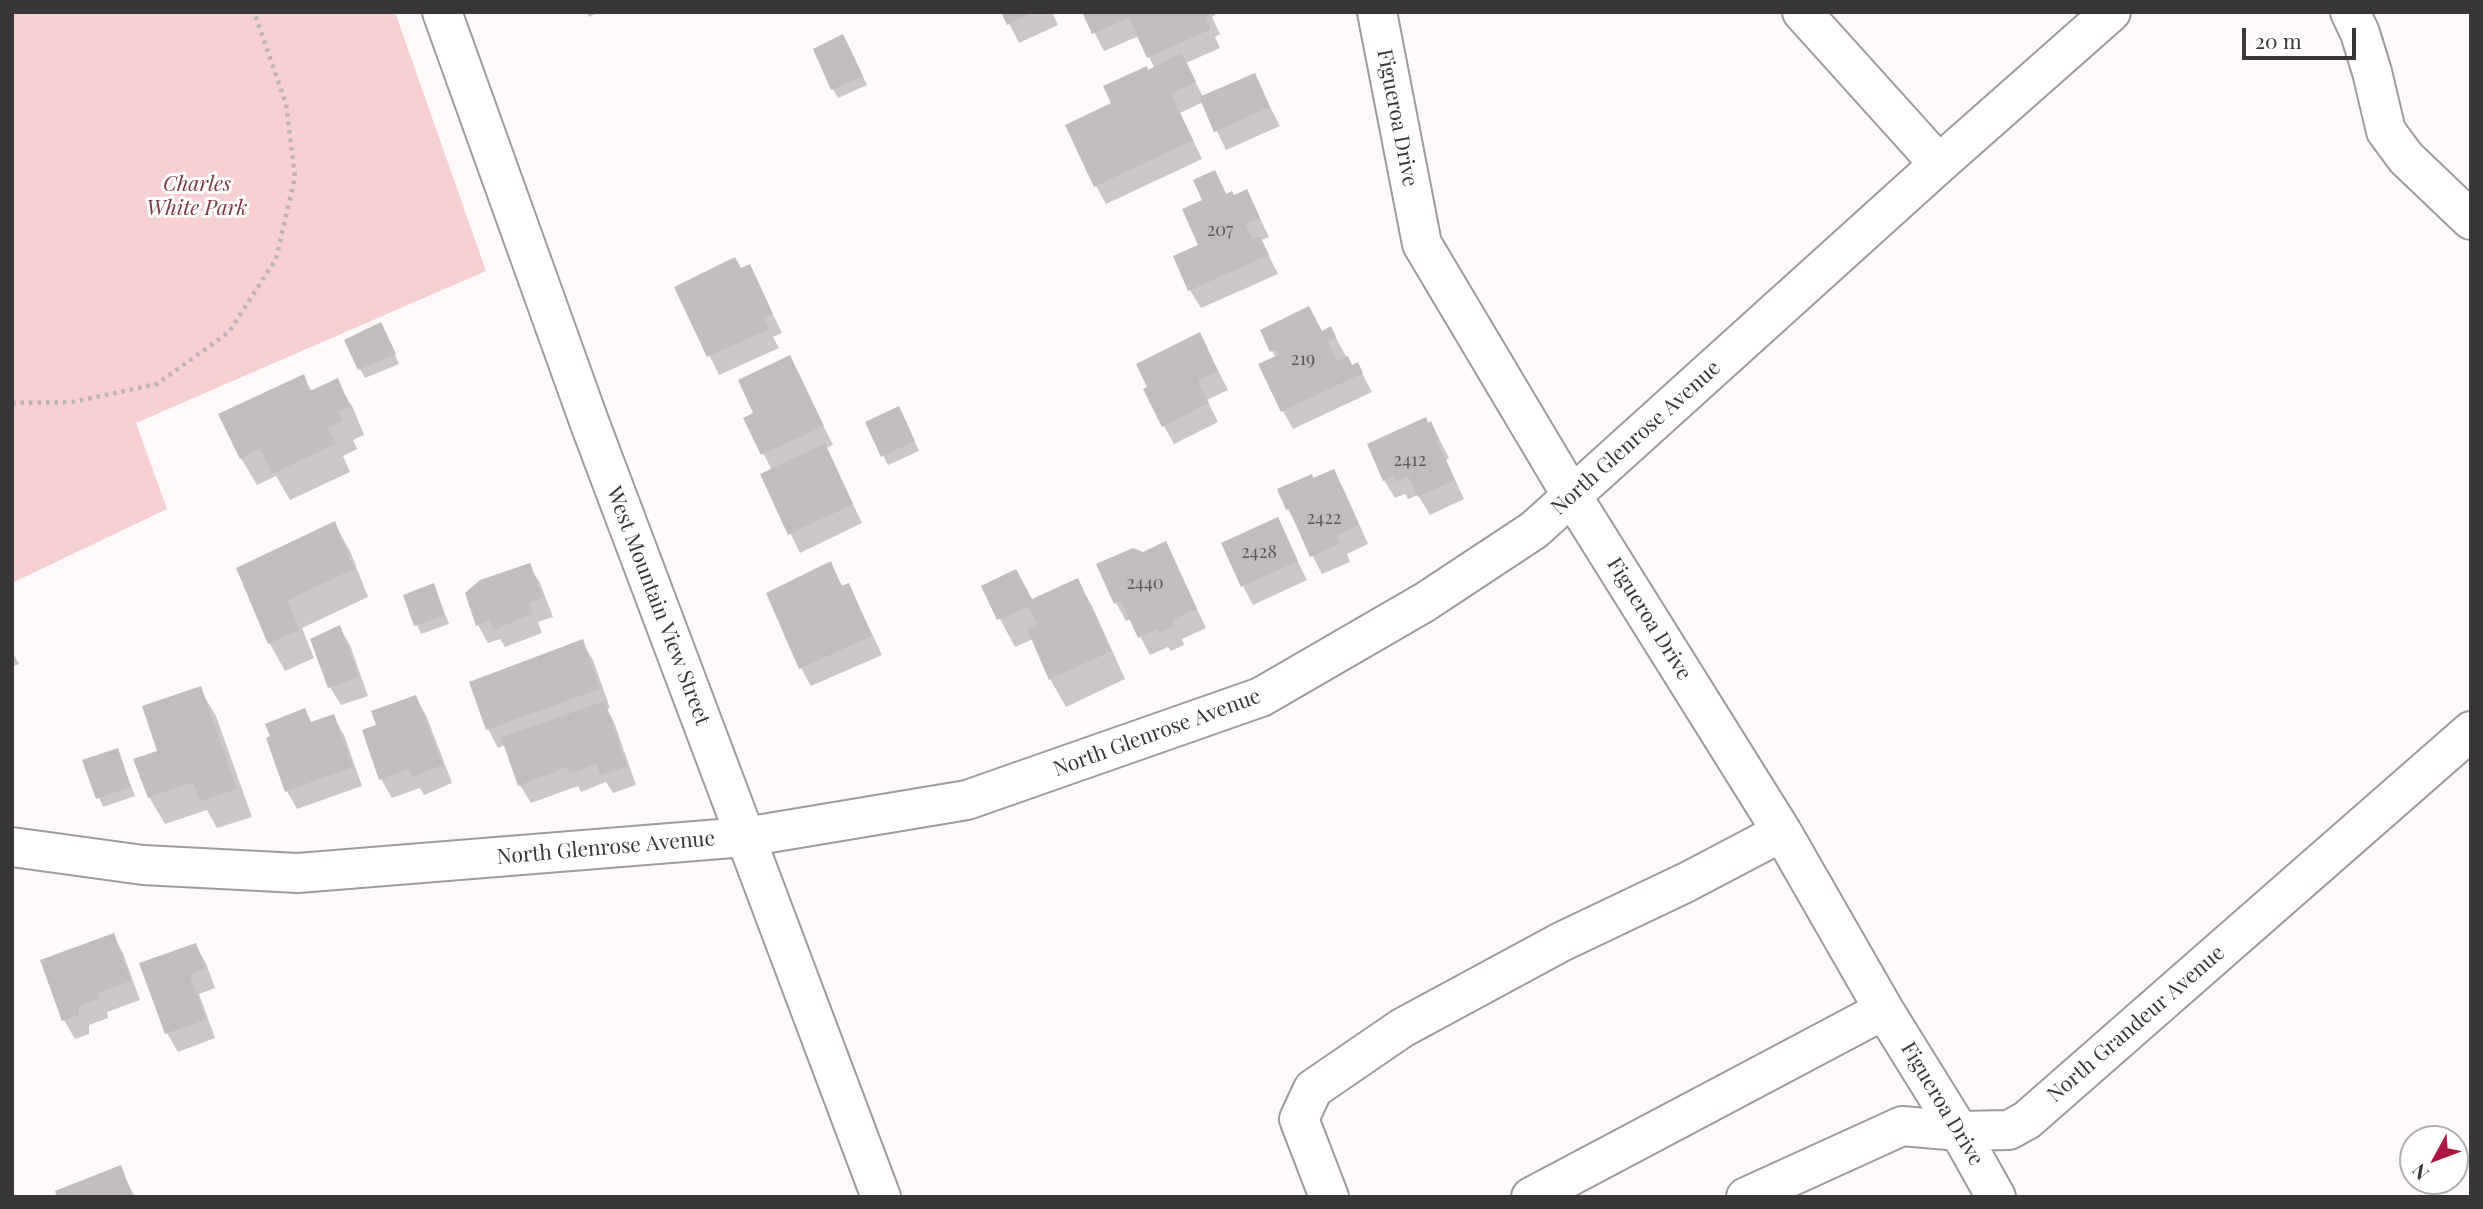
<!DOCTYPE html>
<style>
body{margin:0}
#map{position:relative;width:2483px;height:1209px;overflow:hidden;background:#fff9f9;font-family:"Playfair Display",serif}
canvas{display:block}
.frame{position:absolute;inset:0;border:14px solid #383636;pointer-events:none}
.north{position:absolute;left:2399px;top:1125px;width:70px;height:70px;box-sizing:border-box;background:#fff;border:2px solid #afafaf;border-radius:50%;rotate:229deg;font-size:19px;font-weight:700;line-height:28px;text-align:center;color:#383636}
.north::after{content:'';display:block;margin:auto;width:24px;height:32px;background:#ac1742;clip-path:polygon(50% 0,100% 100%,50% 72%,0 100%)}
.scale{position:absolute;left:2242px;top:28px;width:114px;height:32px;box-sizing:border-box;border:4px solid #383636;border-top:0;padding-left:9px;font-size:21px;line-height:24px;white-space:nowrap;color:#383636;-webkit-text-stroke:5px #fff;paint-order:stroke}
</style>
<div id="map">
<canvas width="2483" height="1209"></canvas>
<div class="frame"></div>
<div class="north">N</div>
<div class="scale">20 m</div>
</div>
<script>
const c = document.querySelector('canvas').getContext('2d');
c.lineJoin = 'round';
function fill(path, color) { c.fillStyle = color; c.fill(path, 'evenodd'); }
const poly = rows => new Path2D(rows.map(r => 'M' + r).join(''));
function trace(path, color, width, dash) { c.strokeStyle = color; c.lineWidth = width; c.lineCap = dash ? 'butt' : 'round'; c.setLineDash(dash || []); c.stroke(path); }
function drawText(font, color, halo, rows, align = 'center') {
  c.font = font + ' "Playfair Display",serif'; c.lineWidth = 6; c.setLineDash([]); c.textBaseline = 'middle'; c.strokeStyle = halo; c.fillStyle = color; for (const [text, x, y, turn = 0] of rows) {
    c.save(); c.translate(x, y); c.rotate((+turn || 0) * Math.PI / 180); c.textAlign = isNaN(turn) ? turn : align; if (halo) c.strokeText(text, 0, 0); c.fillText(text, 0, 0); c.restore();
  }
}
fill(poly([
 [12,12,395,12,486,271,136,423,167,509,12,583]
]), '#f6d0d3');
fill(poly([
 [587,12,599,12,589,17],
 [1003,12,1052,12,1058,25,1019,43],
 [1084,12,1220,12,1212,17,1220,34,1215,37,1220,48,1186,63,1203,97,1254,75,1280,126,1226,150,1203,102,1180,113,1202,159,1106,204,1096,186,1114,103,1154,67,1139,36,1104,51],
 [848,45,867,85,838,98,833,89],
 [1214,173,1227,195,1233,197,1247,191,1269,237,1261,240,1278,274,1201,308,1190,290,1200,245,1204,201],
 [749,266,782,333,773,337,779,348,719,375,676,287],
 [1331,329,1352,367,1357,364,1372,392,1293,429,1283,411,1276,358,1262,331,1322,332],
 [385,333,399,364,365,378,360,369],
 [1200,335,1228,390,1207,400,1218,422,1174,444,1164,426],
 [789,357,833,445,826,448,862,523,800,553,762,474,772,470,745,419,755,414],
 [303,376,312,392,337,381,353,408,364,435,353,440,357,449,343,456,350,472,290,500,276,476,257,485,241,458],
 [903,417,919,451,888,465,867,423],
 [1431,423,1449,458,1446,460,1464,499,1430,515,1418,495,1408,499,1405,494,1395,498,1384,480],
 [1334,471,1344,490,1368,544,1347,554,1350,562,1322,574,1288,509,1313,480],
 [1277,520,1307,580,1253,605,1243,586],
 [334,524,350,551,368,597,302,628,314,658,285,671,270,644,238,569],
 [1166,543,1206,628,1182,639,1184,645,1171,651,1168,647,1150,655,1131,619,1126,621,1116,603],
 [830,563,843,587,848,585,858,604,882,655,811,686,801,668],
 [529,565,540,583,553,617,538,622,542,633,505,647,500,639,488,643,478,625],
 [1077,580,1093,608,1125,679,1066,707,1050,679,1033,639,1015,647,983,587,1033,601],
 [433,585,449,624,421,634,405,596],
 [339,627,350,645,368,696,341,705,330,687],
 [582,642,593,660,610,708,607,709,614,722,636,785,613,793,606,782,581,792,578,786,531,803,520,785,505,745,498,748,488,729],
 [12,651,19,664,12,667],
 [200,689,216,716,252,817,217,828,207,810,165,824,149,797,159,752],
 [415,697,426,715,452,783,424,795,420,788,392,798,381,779,364,731,378,726],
 [333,716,344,735,362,786,297,809,287,791,312,724],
 [117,750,135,796,103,807,84,761],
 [113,935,123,953,140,1000,107,1012,108,1018,89,1025,89,1034,75,1039,64,1020],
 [195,945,206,963,215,988,199,994,215,1038,178,1052,167,1033],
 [120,1168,135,1197,59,1197]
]), '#0003');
fill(poly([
 [1001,12,1035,12,1007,25],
 [1082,12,1209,12,1210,15,1206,18,1211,29,1147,58,1129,18,1092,34],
 [843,34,863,76,831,90,813,49],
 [1182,53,1196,82,1171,94,1193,140,1094,187,1065,125,1111,103,1103,86,1147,66,1148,70],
 [1255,73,1270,107,1214,132,1199,97],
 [1215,170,1226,194,1232,191,1234,195,1247,189,1260,218,1246,224,1253,239,1260,236,1269,255,1188,291,1173,256,1198,245,1182,209,1202,200,1193,180],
 [735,257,741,268,750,264,773,314,764,318,770,329,707,357,674,287],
 [1309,306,1322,331,1331,326,1336,337,1328,341,1337,361,1348,356,1352,365,1358,362,1363,373,1281,412,1258,364,1278,355,1276,349,1270,352,1260,330],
 [381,322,396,354,358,370,344,340],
 [1200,332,1218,371,1198,381,1209,403,1162,427,1143,389,1147,387,1136,364],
 [790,355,824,426,761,455,743,418,753,413,738,380],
 [304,374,310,391,338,378,350,407,339,412,343,421,328,428,336,444,272,474,260,449,240,459,218,414],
 [899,406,915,441,881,457,865,422],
 [1426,417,1428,423,1431,421,1439,439,1437,441,1455,480,1418,497,1408,476,1396,482,1393,476,1383,481,1367,444],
 [825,443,853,504,788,535,760,474],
 [1334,469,1359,525,1337,535,1341,543,1310,557,1289,509,1286,510,1277,489,1312,474,1313,478],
 [1278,517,1298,561,1241,587,1221,543],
 [335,521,354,569,288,600,299,630,268,644,236,568],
 [1166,541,1197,609,1172,620,1175,626,1158,633,1157,629,1138,638,1121,601,1114,604,1096,564,1133,548,1143,552],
 [831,561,841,586,849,583,872,636,799,669,766,593],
 [530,563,543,598,529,603,533,614,493,630,489,620,476,626,465,593,480,580],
 [1016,569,1032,599,1078,578,1111,651,1049,680,1027,629,1037,624,1028,607,997,620,981,586],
 [434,583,445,615,414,626,403,595],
 [340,625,359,677,328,688,310,639],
 [583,639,600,689,486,730,469,682],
 [201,686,237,789,200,801,193,782,148,798,133,759,157,751,142,706],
 [416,695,443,765,412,777,409,769,379,780,362,730,376,725,371,711],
 [605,701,627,767,600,775,597,764,569,774,567,767,518,786,501,737],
 [305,708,311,722,334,714,353,767,285,792,266,738,270,736,265,724],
 [118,748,131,787,96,799,82,760],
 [114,933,131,981,98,993,99,999,79,1006,79,1015,62,1021,40,960],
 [196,943,206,969,190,975,206,1020,165,1034,139,963],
 [121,1165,133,1197,57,1197,55,1191]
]), '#c2bcbd');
const minor = poly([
 [442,12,590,424,881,1197],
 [1377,12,1422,244,1572,496,1782,832,1884,1010,1959,1131,1996,1197],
 [1802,12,1939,164],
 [2350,12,2360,33,2372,72,2386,131,2406,158,2471,220],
 [12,847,143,865,298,873,745,837,967,800,1261,697,1425,602,1534,530,1939,164,2111,12],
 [1329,1197,1299,1119,1313,1089,1402,1028,1561,942,1687,882,1782,832],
 [1531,1197,1884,1010],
 [1746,1197,1902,1126,1959,1131,2009,1130,2027,1120,2471,731]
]);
trace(minor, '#a09a9b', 42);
trace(poly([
 [12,403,73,402,157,384,229,332,276,259,295,177,286,104,254,12]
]), '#b9b5b5', 4.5, [3.5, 5]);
trace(minor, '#fff', 38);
drawText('18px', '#5a5858', null, [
 ["207",1220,230],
 ["219",1303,359],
 ["2412",1410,460],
 ["2422",1324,518],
 ["2428",1259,552],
 ["2440",1145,583]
]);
drawText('21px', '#383636', '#fff', [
 ["Figueroa Drive",1397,118,79],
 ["North Glenrose Avenue",1636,438,-42],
 ["West Mountain View Street",658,606,69],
 ["Figueroa Drive",1649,619,58],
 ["North Glenrose Avenue",1157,733,-20],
 ["North Glenrose Avenue",606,848,-5],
 ["North Grandeur Avenue",2136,1024,-41],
 ["Figueroa Drive",1942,1104,59]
]);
drawText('italic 21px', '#7d3943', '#fff', [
 ["Charles",197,184],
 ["White Park",197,208]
]);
</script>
